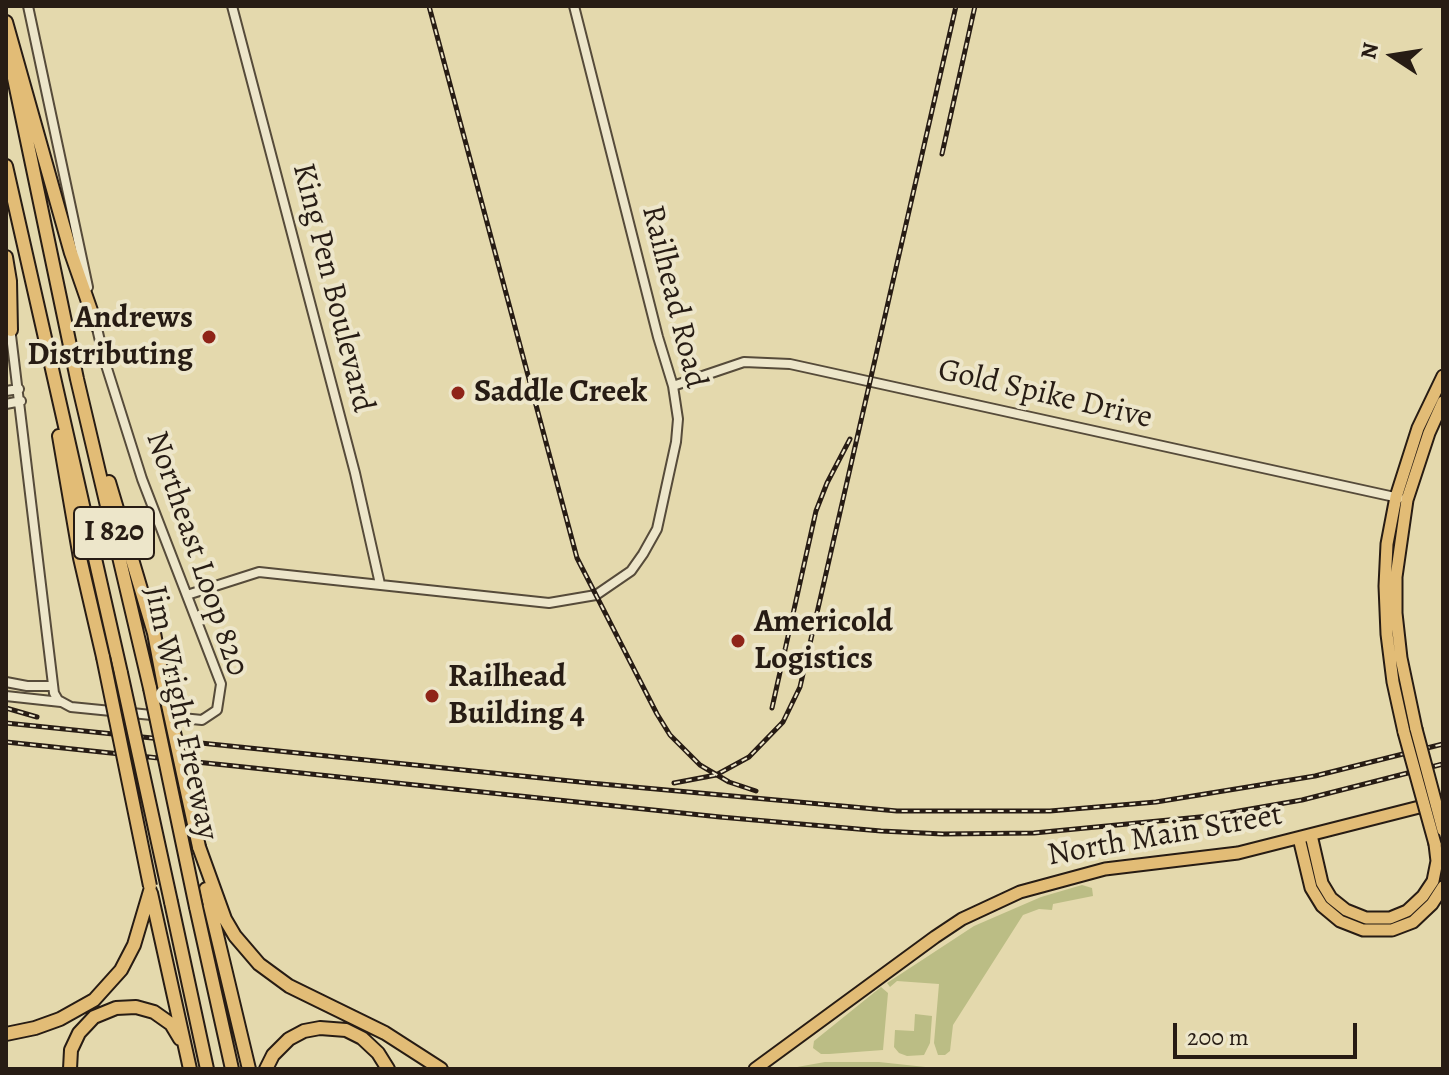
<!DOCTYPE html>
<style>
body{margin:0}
#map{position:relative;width:1449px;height:1075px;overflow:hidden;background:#e4d9ad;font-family:Alegreya,serif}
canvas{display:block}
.frame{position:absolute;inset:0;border:8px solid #271c14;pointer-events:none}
.north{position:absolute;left:1353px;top:16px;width:80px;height:80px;-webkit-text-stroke:6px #ede6ca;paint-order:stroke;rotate:282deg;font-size:22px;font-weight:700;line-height:32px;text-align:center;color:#271c14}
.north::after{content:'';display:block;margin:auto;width:28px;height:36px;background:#271c14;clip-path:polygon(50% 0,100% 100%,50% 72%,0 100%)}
.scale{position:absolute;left:1173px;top:1023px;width:184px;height:36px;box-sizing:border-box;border:4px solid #271c14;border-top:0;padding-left:10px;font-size:24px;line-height:28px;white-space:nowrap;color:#271c14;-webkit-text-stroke:6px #ede6ca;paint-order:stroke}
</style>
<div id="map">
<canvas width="1449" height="1075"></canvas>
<div class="frame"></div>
<div class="north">N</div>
<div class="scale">200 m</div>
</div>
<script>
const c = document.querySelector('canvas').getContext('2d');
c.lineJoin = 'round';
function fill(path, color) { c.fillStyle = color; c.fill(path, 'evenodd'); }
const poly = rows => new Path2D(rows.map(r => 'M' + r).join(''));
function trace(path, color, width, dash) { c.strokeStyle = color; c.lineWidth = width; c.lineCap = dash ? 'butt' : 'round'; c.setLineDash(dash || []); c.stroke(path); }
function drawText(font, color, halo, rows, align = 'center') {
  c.font = font + ' Alegreya,serif'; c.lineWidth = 8; c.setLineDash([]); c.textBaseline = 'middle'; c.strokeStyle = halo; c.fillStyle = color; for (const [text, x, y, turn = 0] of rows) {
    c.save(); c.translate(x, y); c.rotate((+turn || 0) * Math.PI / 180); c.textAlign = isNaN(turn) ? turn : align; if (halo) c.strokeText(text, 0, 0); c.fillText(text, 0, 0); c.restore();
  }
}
fill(poly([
 [1082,885,1092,888,1093,896,1053,904,1052,910,1039,909,1023,915,953,1025,950,1051,945,1055,938,1055,934,1043,939,984,897,981,890,987,887,983,974,926,1041,897],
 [881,987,888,993,883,1050,829,1054,821,1054,813,1048,814,1041],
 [915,1014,932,1016,930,1043,924,1055,907,1056,899,1053,894,1047,895,1030,914,1031],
 [825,1062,879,1062,944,1069,786,1069]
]), '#bbbd85');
const minor = poly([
 [28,6,88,287],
 [232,6,355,473,380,584],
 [10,327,54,693,58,700,71,707,202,720,217,710,221,684,142,479,105,362,95,320],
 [673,386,744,362,790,364,1399,498],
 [6,391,19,389],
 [6,404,21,401],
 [187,595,259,572,549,603,596,595,631,571,643,554,657,529,676,442,678,419,673,386,658,337,574,6],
 [6,682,27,686,53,686],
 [6,696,61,702]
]);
const major = poly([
 [1416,729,1401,658,1396,613,1396,577,1407,500,1429,433,1443,402],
 [1404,732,1393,682,1387,634,1385,586,1387,544,1396,497,1418,428,1443,376],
 [1311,835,1322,883,1331,898,1346,910,1366,918,1390,918,1407,911,1423,896,1433,881,1437,861,1435,844],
 [1299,838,1311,888,1322,906,1340,921,1363,930,1392,930,1413,922,1432,904,1443,887],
 [755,1069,935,937,962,919,1020,892,1105,869,1238,853,1443,801]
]);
const highway = poly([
 [6,22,71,253,96,325],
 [6,40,77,379,150,688],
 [6,166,121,673],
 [6,257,10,281,11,330],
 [59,436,80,558,103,657],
 [109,482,154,633,165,691],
 [199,847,225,919,235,936,259,964,289,986,385,1033,441,1069],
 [206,889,249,1069],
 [151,893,190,1069],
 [171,902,207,1069],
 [196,907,232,1069],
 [6,1034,35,1028,60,1019,94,1000,121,970,134,945,150,891],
 [70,1069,71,1050,79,1033,94,1017,116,1008,136,1007,154,1012,171,1024,180,1039],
 [266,1069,273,1055,289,1039,304,1031,320,1028,346,1030,362,1038,378,1053,388,1069]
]);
trace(minor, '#564b3a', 12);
trace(major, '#271c14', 15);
trace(highway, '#271c14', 16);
trace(minor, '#ede6ca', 8);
trace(major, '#e2bc76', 11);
trace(highway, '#e2bc76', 12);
const rail = poly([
 [429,6,577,558,657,714,670,735,700,765,729,782,756,791],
 [942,154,975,6],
 [6,708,37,717],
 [772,708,816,511,827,483,850,439],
 [6,723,590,783,897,811,1050,811,1156,802,1315,776,1443,744],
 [6,742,720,817,881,831,943,834,1034,833,1210,816,1302,800,1443,764],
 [674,783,716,775,749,757,783,722,800,687,956,6]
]);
trace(rail, '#271c14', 5);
trace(rail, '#ede6ca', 2, [6]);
const majorBridge = poly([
 [1416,729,1443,830],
 [1404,732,1435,844]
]);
const highwayBridge = poly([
 [103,657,150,886],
 [121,673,171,902],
 [150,688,196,907],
 [165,691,199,847]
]);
trace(majorBridge, '#271c14', 15, []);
trace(highwayBridge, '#271c14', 16, []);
trace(majorBridge, '#e2bc76', 11);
trace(highwayBridge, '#e2bc76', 12);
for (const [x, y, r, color] of [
 [209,337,8,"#8f2418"],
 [458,393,8,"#8f2418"],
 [738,641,8,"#8f2418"],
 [432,696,8,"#8f2418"]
]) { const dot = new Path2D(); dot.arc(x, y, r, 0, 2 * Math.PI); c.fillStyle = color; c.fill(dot); trace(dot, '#ede6ca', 3); }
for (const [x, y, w] of [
 [114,533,80]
]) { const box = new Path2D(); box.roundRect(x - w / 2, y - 26, w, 52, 6); c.fillStyle = '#ede6ca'; c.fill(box); trace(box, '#271c14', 2); }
drawText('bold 30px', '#271c14', null, [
 ["I 820",114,533]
]);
drawText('32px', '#271c14', '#ede6ca', [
 ["King Pen Boulevard",332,288,76],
 ["Railhead Road",673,297,76],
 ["Gold Spike Drive",1045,395,13],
 ["Northeast Loop 820",196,554,71],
 ["Jim Wright Freeway",180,713,78],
 ["North Main Street",1165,836,-10]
]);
drawText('bold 32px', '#271c14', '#ede6ca', [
 ["Andrews",193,319,"right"],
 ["Distributing",193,356,"right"],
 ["Saddle Creek",474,393],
 ["Americold",754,623],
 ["Logistics",754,660],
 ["Railhead",448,678],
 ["Building 4",448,715]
], 'left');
</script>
